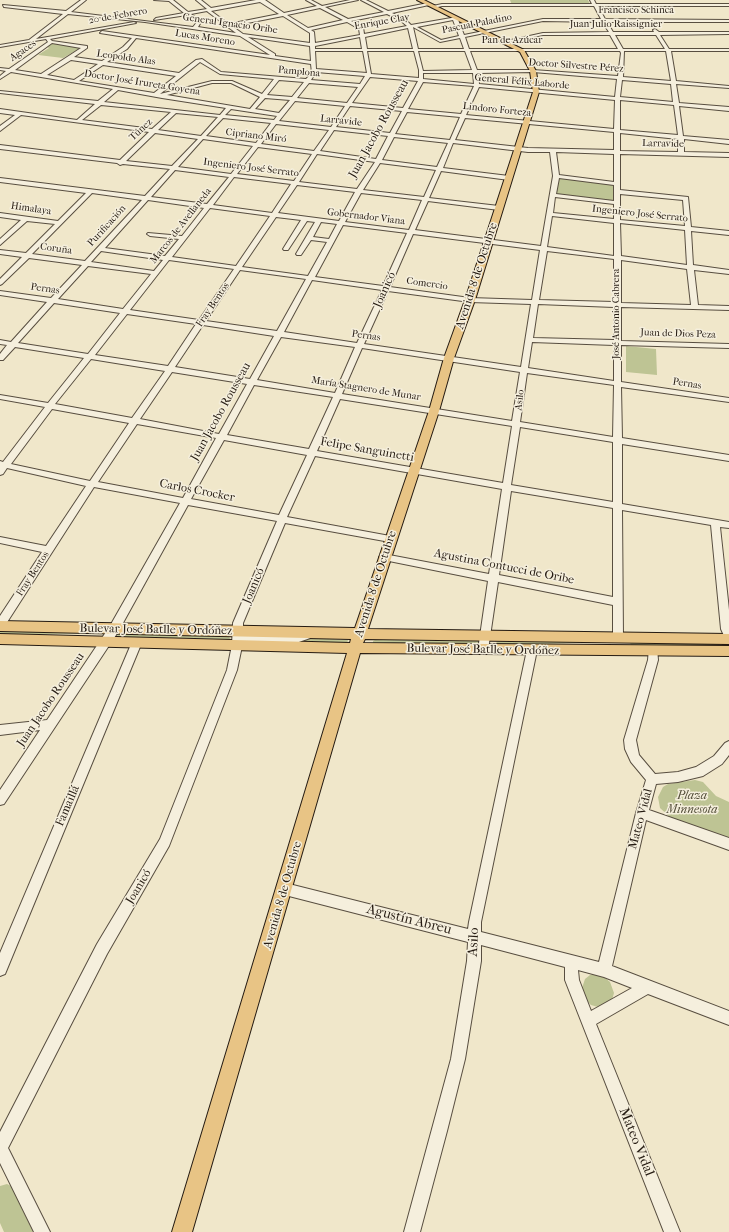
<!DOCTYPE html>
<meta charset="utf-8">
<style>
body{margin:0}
canvas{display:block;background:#f0e7ca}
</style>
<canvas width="729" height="1232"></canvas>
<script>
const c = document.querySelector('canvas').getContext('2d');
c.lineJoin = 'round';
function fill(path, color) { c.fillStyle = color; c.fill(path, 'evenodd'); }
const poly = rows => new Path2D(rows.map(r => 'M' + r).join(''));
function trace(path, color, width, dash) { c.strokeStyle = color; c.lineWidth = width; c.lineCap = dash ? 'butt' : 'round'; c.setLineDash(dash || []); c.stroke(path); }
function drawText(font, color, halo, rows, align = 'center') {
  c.font = font + ' "IM FELL French Canon",serif'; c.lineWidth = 3; c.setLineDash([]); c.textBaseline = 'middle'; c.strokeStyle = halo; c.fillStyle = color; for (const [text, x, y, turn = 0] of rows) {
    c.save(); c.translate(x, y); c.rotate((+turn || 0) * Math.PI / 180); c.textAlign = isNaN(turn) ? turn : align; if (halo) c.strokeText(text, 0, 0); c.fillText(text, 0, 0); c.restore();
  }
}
fill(poly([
 [510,0,588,0,590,4,512,5],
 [55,43,82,47,63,58,38,55,49,48,47,47,50,44],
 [559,177,614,185,613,201,556,195],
 [626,346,656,349,657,375,626,372],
 [0,630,96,633,0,635],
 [118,634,229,636,230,639,116,637],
 [314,638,348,640,347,643,250,641],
 [375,640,478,641,480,641,480,644,373,644,373,641],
 [498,641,609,642,499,645,496,642],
 [630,642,719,644,720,645,631,646],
 [695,780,703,782,716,796,729,802,729,840,671,818,660,808,658,797,663,787,668,784],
 [597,974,604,977,610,982,614,993,612,1000,598,1007,591,1005,585,999,582,988,585,979,590,975],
 [7,1184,11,1186,33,1232,4,1232,0,1223,0,1186]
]), '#bec494');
const minor = poly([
 [81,0,86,0,71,12,193,27,197,22,187,15,154,20,156,18,184,13,169,1,154,0,173,0,188,12,207,9,196,0,201,0,211,8,256,0,265,0,284,13,317,6,306,0,311,0,322,6,350,0,358,0,325,7,348,19,384,12,361,0,366,0,388,11,428,3,429,5,392,13,405,19,411,25,457,17,464,35,543,19,601,19,594,6,442,6,434,8,433,6,442,4,592,4,590,0,594,0,596,4,729,4,729,6,598,6,605,19,729,20,729,22,607,22,613,32,654,32,653,30,655,29,659,32,729,32,729,34,660,35,669,49,729,49,729,51,671,51,676,81,729,86,729,88,676,84,679,103,729,107,729,111,679,106,683,136,729,140,729,144,684,139,684,152,729,153,729,157,620,154,620,190,688,197,691,227,729,231,729,235,691,231,693,265,729,270,729,274,694,270,698,305,729,306,729,310,621,307,621,341,729,344,729,348,621,345,621,382,729,398,729,402,621,387,622,438,729,455,729,461,622,444,622,504,729,522,729,528,720,527,729,610,729,639,725,638,721,629,711,525,622,510,623,637,622,640,618,641,614,640,613,637,613,605,498,582,488,650,487,653,483,654,479,653,478,650,488,581,384,560,379,557,384,554,489,574,502,489,315,456,287,517,390,536,395,539,390,542,285,523,243,623,243,636,247,634,296,635,312,629,316,630,317,633,316,636,296,643,248,642,242,646,237,670,169,846,107,954,8,1148,50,1232,34,1232,0,1163,0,1132,97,944,160,839,227,670,232,645,233,623,277,521,188,505,118,632,4,804,0,805,0,790,40,730,0,735,0,725,47,720,110,626,180,503,94,487,4,627,0,628,0,616,42,552,0,543,0,537,46,546,86,486,7,468,3,474,0,475,0,461,3,462,45,407,0,399,0,395,48,403,84,358,15,347,3,360,0,360,0,354,7,345,0,344,0,340,11,342,47,302,0,295,0,291,51,298,82,265,29,258,2,284,0,285,0,279,22,257,0,254,0,250,26,253,55,224,27,221,0,245,0,239,21,220,0,217,0,213,58,221,86,193,0,182,0,178,145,196,170,169,123,164,120,165,117,163,0,149,0,145,120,160,149,132,21,115,0,131,0,126,15,115,0,113,0,109,77,120,95,104,0,93,0,91,98,101,113,89,11,72,0,79,0,76,6,71,0,70,0,68,9,69,48,42,46,39,0,47,0,45,29,40,63,14,4,7,3,5,66,11,81,0],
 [260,2,279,14,229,24,211,11,260,2],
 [320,8,343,20,308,28,287,15,320,8],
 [207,11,208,12,236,33,198,27,201,22,191,14,207,11],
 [68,14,145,22,240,36,270,55,102,31,100,33,132,38,123,47,102,61,74,57,87,48,87,46,52,41,50,39,136,23,134,22,36,39,68,14],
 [387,14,401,21,407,26,364,34,363,27,351,21,387,14],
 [283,16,310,33,310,43,243,34,232,26,283,16],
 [453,20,459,36,441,40,417,27,453,20],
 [543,21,602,22,609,32,543,33,502,42,504,43,543,35,610,35,618,49,469,49,465,37,543,21],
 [347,22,359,29,360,35,315,43,314,32,311,30,347,22],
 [413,27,440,42,460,38,464,49,418,49,413,27],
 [408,28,413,49,367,49,365,37,408,28],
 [615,35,656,35,665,49,623,49,615,35],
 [248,37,310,46,311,61,275,56,275,54,248,37],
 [360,37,362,49,315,49,315,46,360,37],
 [136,38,311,64,312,73,306,79,221,72,202,59,196,60,179,73,107,62,127,49,136,38],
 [52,43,81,48,41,74,15,70,52,43],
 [315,51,363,51,367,73,316,69,315,51],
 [367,51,414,51,419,70,419,78,371,74,367,51],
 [418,51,465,51,472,70,423,71,418,51],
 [470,51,620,51,621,53,618,76,533,70,477,70,470,51],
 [624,51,666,51,671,81,623,77,624,51],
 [71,60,98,64,74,80,47,75,71,60],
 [200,62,220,74,274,79,262,94,232,81,212,81,160,94,200,62],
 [103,65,176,76,154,93,79,81,103,65],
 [316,72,365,76,360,84,311,80,316,72],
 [533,72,617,79,615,97,479,84,478,73,533,72],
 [423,73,473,73,474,84,423,79,423,73],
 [370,77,418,81,403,108,352,103,370,77],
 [279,80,304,82,292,97,267,95,279,80],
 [622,80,671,84,673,102,620,97,622,80],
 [423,82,474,86,461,114,408,109,423,82],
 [212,83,231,83,260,97,250,109,167,95,212,83],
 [309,83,358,87,347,103,297,98,309,83],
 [479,87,615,100,614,129,466,115,479,87],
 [118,90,162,98,226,108,220,115,104,102,118,90],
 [265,98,290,100,279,113,255,109,265,98],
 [620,100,674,105,678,135,620,130,620,100],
 [295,101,345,106,331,127,279,121,295,101],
 [101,105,171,112,152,129,82,120,101,105],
 [350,106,402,111,390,133,336,127,350,106],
 [231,109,277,116,274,120,225,115,231,109],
 [407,112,460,117,450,140,395,134,407,112],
 [176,113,218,117,201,136,158,130,176,113],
 [223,118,271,123,256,143,206,136,223,118],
 [465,118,614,132,614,150,528,148,455,140,465,118],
 [276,124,329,130,314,151,261,144,276,124],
 [334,130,388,136,376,159,320,151,334,130],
 [155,133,198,139,172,166,126,161,155,133],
 [620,133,678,139,678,152,620,151,620,133],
 [394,137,448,143,437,167,382,160,394,137],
 [203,139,253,146,231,174,178,167,203,139],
 [453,143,528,152,550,152,553,176,541,246,415,230,428,201,499,210,502,208,499,206,429,198,441,171,509,180,512,178,509,176,443,168,453,143],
 [258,147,312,154,294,181,237,174,258,147],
 [556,152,614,154,614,182,559,175,556,152],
 [317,154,375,162,357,189,299,182,317,154],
 [380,163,436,170,424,197,363,190,380,163],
 [175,170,229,177,207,204,151,197,175,170],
 [234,177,291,184,272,213,213,205,234,177],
 [559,178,614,185,614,201,556,194,559,178],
 [297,185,355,192,339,221,278,213,297,185],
 [92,193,142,200,85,261,32,254,92,193],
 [361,193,422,200,409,230,345,222,361,193],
 [620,194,683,200,685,226,620,220,620,194],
 [555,197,614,204,614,219,553,213,555,197],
 [148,200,204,208,182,236,148,233,147,234,150,236,179,239,165,256,105,248,148,200],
 [210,208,270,216,236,266,172,257,210,208],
 [552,216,614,223,614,256,547,247,552,216],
 [276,217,301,220,283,249,284,250,288,250,307,221,315,222,296,254,297,255,301,255,311,240,327,242,308,276,242,267,276,217],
 [321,222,337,224,329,239,313,237,321,222],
 [620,223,685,230,687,265,621,256,620,223],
 [343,225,407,233,383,286,315,277,343,225],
 [413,234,540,250,532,300,470,298,390,287,413,234],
 [101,251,163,260,154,271,91,262,101,251],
 [547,251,614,259,614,302,539,300,547,251],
 [169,260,234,269,199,320,130,310,169,260],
 [621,260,687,269,691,305,621,303,621,260],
 [88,266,151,274,123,309,58,299,88,266],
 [240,270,306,279,277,331,206,321,240,270],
 [312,280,382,290,357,343,284,332,312,280],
 [388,291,470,302,531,304,521,367,364,344,388,291],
 [54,303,120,313,88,354,18,343,54,303],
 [538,304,614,307,614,340,533,338,538,304],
 [127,314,196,324,168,366,95,355,127,314],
 [203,325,274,336,250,379,175,367,203,325],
 [281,337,355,347,335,393,257,380,281,337],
 [532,342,614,345,614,381,528,368,532,342],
 [362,348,520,372,512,421,342,394,362,348],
 [91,359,165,371,132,418,55,404,91,359],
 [172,372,247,384,219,434,140,419,172,372],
 [527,373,614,385,613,437,520,422,527,373],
 [254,385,333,397,309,449,227,435,254,385],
 [340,399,512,426,503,483,317,451,340,399],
 [52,409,129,423,90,481,11,464,52,409],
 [137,424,216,438,183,498,98,482,137,424],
 [520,427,613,442,613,502,511,485,520,427],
 [224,440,307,455,279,515,191,499,224,440],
 [511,491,613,508,613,597,499,575,511,491],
 [137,638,141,639,142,642,5,974,0,976,0,953,132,642,133,639,137,638],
 [532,646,536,647,537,650,481,922,481,932,599,962,636,813,646,780,631,762,625,749,624,740,648,660,649,648,653,647,657,648,658,660,636,740,639,755,655,774,678,772,696,767,714,756,725,743,729,741,729,755,722,764,703,776,678,782,656,784,649,810,729,838,729,850,646,820,612,966,729,1011,729,1025,648,994,596,1024,680,1232,664,1232,565,980,565,967,481,945,481,961,465,1059,447,1131,420,1232,404,1232,451,1059,467,961,468,942,285,895,281,893,279,889,281,885,285,883,468,929,469,922,527,650,528,647,532,646],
 [578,970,604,977,632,988,591,1011,579,980,578,970]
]);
const major = poly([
 [417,0,424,0,524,50,536,71,539,92,475,300,454,358,439,411,368,629,729,634,729,644,365,639,363,643,729,646,729,656,360,653,192,1232,172,1232,347,653,0,644,0,634,350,643,351,639,0,631,0,621,355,628,429,411,444,358,465,300,533,92,530,71,520,52,417,0]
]);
trace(minor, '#584e40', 2);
trace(major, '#251b12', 2);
fill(minor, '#f5efdd');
fill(major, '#e8c485');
drawText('10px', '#251b12', '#f5efdd', [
 ["Francisco Schinca",636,11],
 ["20 de Febrero",118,16,-10],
 ["Enrique Clay",382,22,-10],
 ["General Ignacio Oribe",230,24,8],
 ["Pascual Paladino",477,24,-11],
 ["Juan Julio Raissignier",616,25],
 ["Lucas Moreno",205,38,9],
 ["Pan de Azúcar",512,41],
 ["Agaces",23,51,-34],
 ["Leopoldo Alas",126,58,8],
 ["Doctor Silvestre Pérez",576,66,4],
 ["Pamplona",299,72,5],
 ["General Félix Laborde",522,82,5],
 ["Doctor José Irureta Goyena",142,83,9],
 ["Lindoro Forteza",497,110,6],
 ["Larravide",341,121,6],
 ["Túnez",141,130,-43],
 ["Cipriano Miró",256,136,7],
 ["Larravide",663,144,1],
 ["Ingeniero José Serrato",251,168,7],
 ["Himalaya",31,209,8],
 ["Ingeniero José Serrato",640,214,6],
 ["Gobernador Viana",366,217,7],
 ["Purificación",107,226,-48],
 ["Marcos de Avellaneda",181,226,-52],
 ["Coruña",56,249,8],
 ["Comercio",427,284,8],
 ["Pernas",45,289,8],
 ["Fray Bentos",213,305,-56],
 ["José Antonio Cabrera",617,314,-90],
 ["Juan de Dios Peza",678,334,2],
 ["Pernas",366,336,8],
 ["Pernas",687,384,9],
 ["María Stagnero de Munar",366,389,9],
 ["Asilo",520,400,-83],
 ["Fray Bentos",33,574,-57]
]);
drawText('12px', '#251b12', '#f5efdd', [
 ["Juan Jacobo Rousseau",379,129,-61],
 ["Avenida 8 de Octubre",477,276,-72],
 ["Joanicó",385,290,-66],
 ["Juan Jacobo Rousseau",221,412,-61],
 ["Felipe Sanguinetti",367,450,10],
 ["Carlos Crocker",197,491,11],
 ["Agustina Contucci de Oribe",504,567,11],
 ["Avenida 8 de Octubre",376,584,-72],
 ["Joanicó",254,586,-67],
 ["Bulevar José Batlle y Ordóñez",156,630,1],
 ["Bulevar José Batlle y Ordóñez",483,650,1],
 ["Juan Jacobo Rousseau",51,700,-56],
 ["Famaillá",68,806,-67],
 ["Mateo Vidal",641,819,-75],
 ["Joanicó",139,887,-59],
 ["Avenida 8 de Octubre",283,895,-74]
]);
drawText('italic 12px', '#534e39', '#f5efdd', [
 ["Plaza",692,796],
 ["Minnesota",692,810]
]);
drawText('14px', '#251b12', '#f5efdd', [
 ["Agustín Abreu",409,920,14],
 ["Asilo",474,942,-87],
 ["Mateo Vidal",636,1142,68]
]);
</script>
